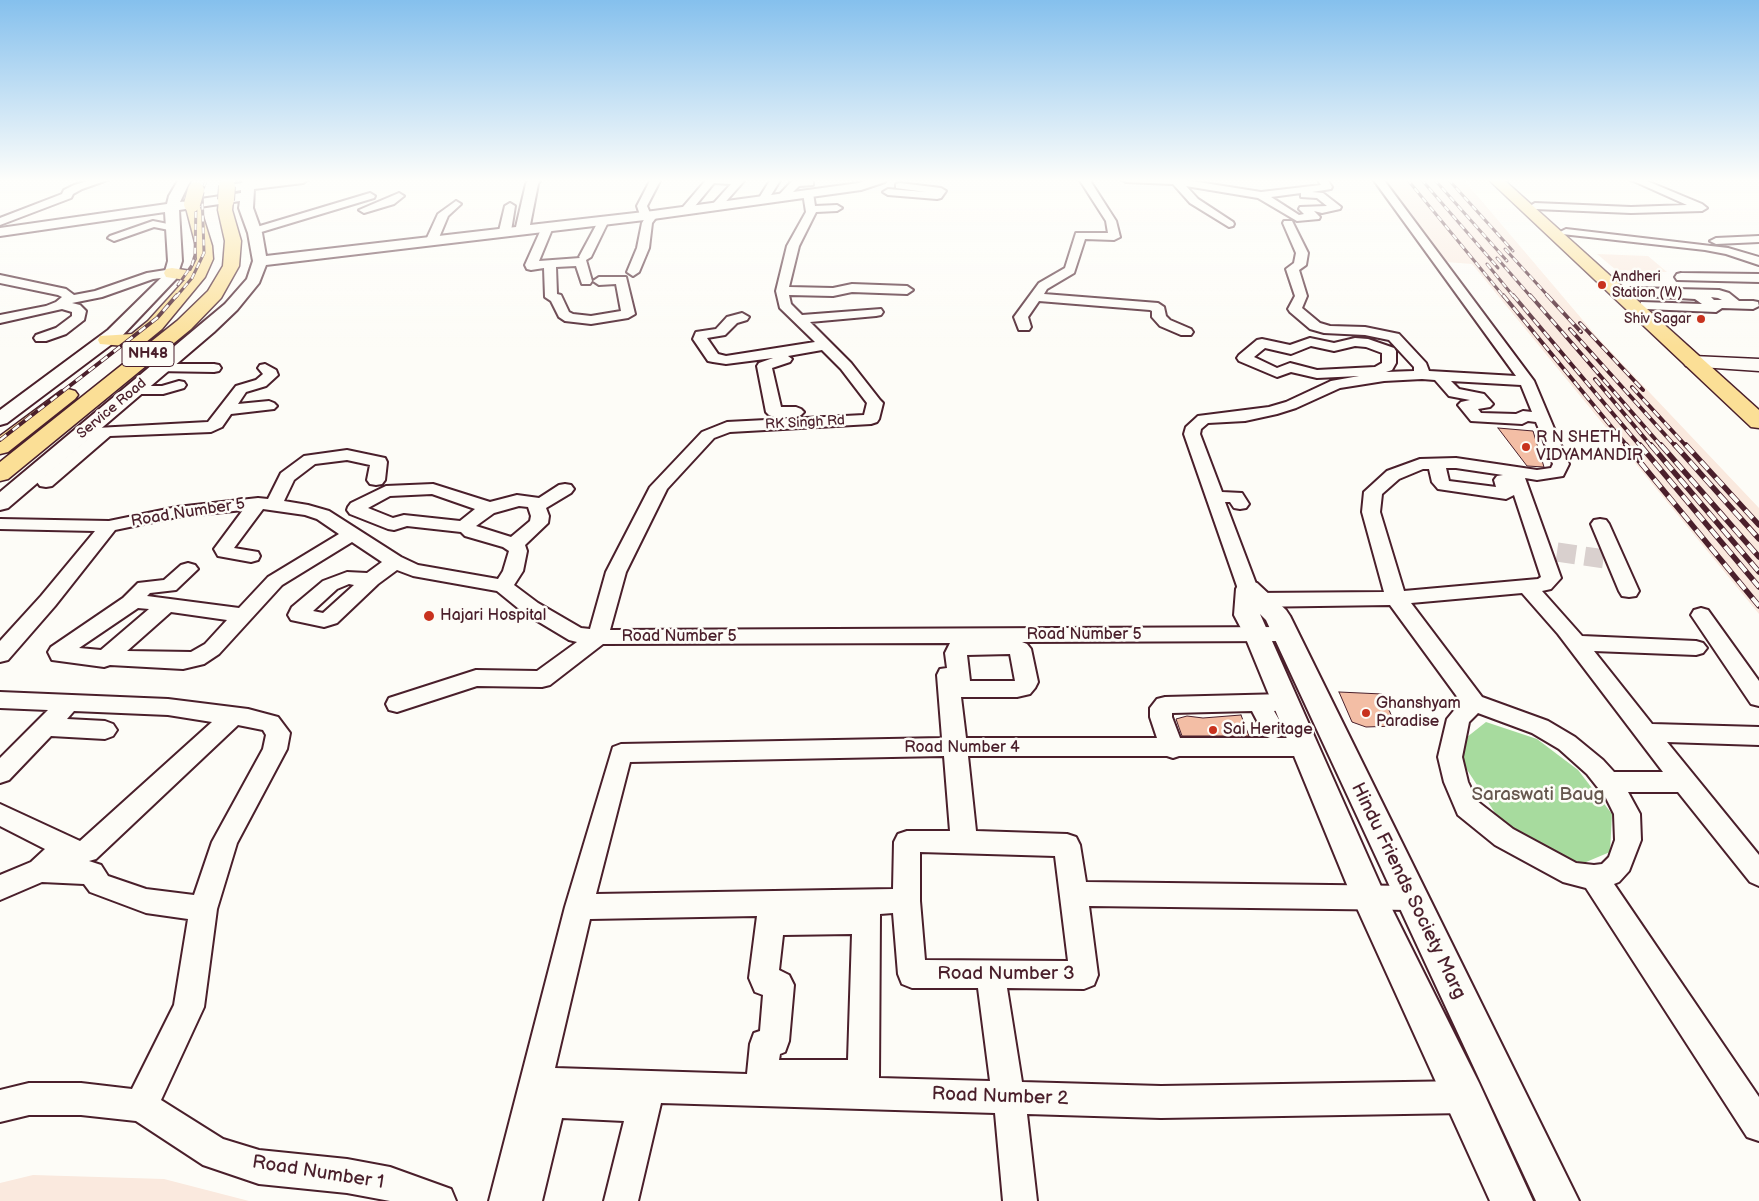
<!DOCTYPE html>
<style>
body{margin:0}
canvas{display:block;background:#fdfcf7}
</style>
<canvas width="1759" height="1201"></canvas>
<script>
const c = document.querySelector('canvas').getContext('2d');
c.lineJoin = 'round';
function fill(path, color) { c.fillStyle = color; c.fill(path, 'evenodd'); }
const poly = rows => new Path2D(rows.map(r => 'M' + r).join(''));
function trace(path, color, width, dash) { c.strokeStyle = color; c.lineWidth = width; c.lineCap = dash ? 'butt' : 'round'; c.setLineDash(dash || []); c.stroke(path); }
function drawText(font, color, halo, rows, align = 'center') {
  c.font = font + ' "Balsamiq Sans",sans-serif'; c.lineWidth = 5; c.setLineDash([]); c.textBaseline = 'middle'; c.strokeStyle = halo; c.fillStyle = color; for (const [text, x, y, turn = 0] of rows) {
    c.save(); c.translate(x, y); c.rotate((+turn || 0) * Math.PI / 180); c.textAlign = isNaN(turn) ? turn : align; if (halo) c.strokeText(text, 0, 0); c.fillText(text, 0, 0); c.restore();
  }
}
fill(poly([
 [1382,179,1463,179,1598,338,1759,508,1759,614,1472,264,1446,262],
 [1597,254,1648,256,1667,272,1616,270],
 [33,1175,164,1179,249,1201,0,1201,0,1183]
]), '#fae9de');
fill(poly([
 [1486,722,1537,739,1578,770,1612,814,1610,852,1579,865,1531,845,1499,819,1464,765,1462,741]
]), '#a7db9e');
const building = poly([
 [1498,428,1533,431,1544,467,1527,466,1498,428],
 [1339,692,1382,694,1396,726,1366,727,1352,722,1339,692],
 [1241,715,1249,736,1182,736,1176,719,1187,716,1203,718,1241,715]
]);
fill(building, '#f3bea5');
trace(building, '#4a1f2b', 1);
trace(poly([
 [1557,552,1612,560]
]), '#d9d0ce', 19, [19, 9]);
const minor = poly([
 [95,179,110,179,82,189,73,194,71,198,0,225,0,218,62,194,64,190,74,185,95,179],
 [651,179,661,179,647,206,650,213,657,213,658,215,652,223,649,248,639,272,633,276,627,272,637,248,642,223,645,218,640,215,637,206,651,179],
 [707,179,743,179,744,181,721,207,713,207,712,205,731,184,714,183,691,211,683,211,682,209,683,207,707,179],
 [771,179,781,179,768,200,760,200,759,198,771,179],
 [1079,179,1089,179,1116,221,1120,237,1114,240,1085,239,1074,273,1047,289,1044,294,1158,303,1164,307,1166,316,1170,320,1191,329,1193,332,1191,335,1181,335,1160,326,1152,317,1152,311,1150,310,1039,301,1028,317,1031,327,1029,330,1019,330,1014,317,1039,283,1065,268,1076,233,1108,233,1106,221,1079,179],
 [1121,179,1179,179,1261,192,1321,185,1317,179,1327,179,1332,187,1331,189,1312,192,1323,193,1341,207,1340,209,1322,213,1314,211,1320,217,1319,219,1297,221,1258,198,1186,186,1198,199,1233,222,1234,224,1233,226,1229,227,1190,203,1173,184,1126,182,1121,179],
 [1301,193,1301,197,1317,198,1327,206,1300,207,1299,209,1304,214,1299,215,1271,197,1301,193],
 [1373,179,1383,179,1534,381,1569,464,1563,476,1537,480,1525,478,1561,578,1551,589,1542,591,1582,636,1696,641,1703,643,1707,648,1703,653,1696,655,1594,651,1652,724,1759,727,1759,745,1667,742,1759,855,1759,886,1750,882,1678,792,1628,792,1640,814,1641,840,1629,871,1619,882,1614,884,1759,1097,1759,1141,1747,1137,1586,888,1563,882,1495,845,1458,815,1444,782,1438,757,1447,719,1461,702,1390,605,1248,607,1241,605,1238,600,1241,595,1244,594,1241,594,1238,589,1184,434,1186,427,1198,416,1269,407,1286,402,1331,381,1359,376,1317,378,1291,372,1277,377,1239,361,1237,358,1239,355,1257,340,1262,339,1290,345,1310,338,1334,343,1355,338,1368,339,1394,348,1396,351,1396,363,1392,370,1386,372,1414,371,1414,367,1389,340,1365,335,1324,333,1310,329,1290,312,1288,309,1295,296,1286,269,1294,263,1296,253,1283,223,1284,221,1292,221,1308,253,1306,265,1299,270,1307,296,1302,308,1320,323,1330,326,1365,327,1399,334,1426,363,1429,371,1516,376,1373,179],
 [1311,346,1334,351,1355,346,1366,347,1382,353,1382,363,1375,367,1317,370,1290,363,1277,368,1254,357,1265,348,1291,354,1311,346],
 [1422,379,1435,380,1449,396,1470,400,1461,402,1458,405,1471,421,1522,424,1528,421,1536,422,1553,464,1551,468,1537,470,1456,458,1420,459,1387,471,1364,492,1362,512,1384,592,1255,593,1258,589,1225,502,1230,502,1234,508,1240,509,1246,508,1249,504,1242,493,1222,492,1200,434,1201,429,1208,423,1245,421,1277,414,1296,408,1340,388,1384,381,1422,379],
 [1451,381,1521,385,1532,412,1523,411,1516,414,1481,413,1478,409,1490,407,1493,404,1484,394,1459,389,1451,381],
 [1446,468,1456,468,1503,475,1497,476,1494,480,1496,487,1449,481,1446,468],
 [1423,469,1429,469,1432,482,1438,489,1506,499,1514,495,1541,577,1538,579,1404,591,1380,512,1382,494,1399,479,1423,469],
 [1522,593,1558,634,1663,772,1614,772,1603,760,1575,737,1548,721,1482,697,1411,603,1522,593],
 [1478,713,1532,733,1559,749,1587,774,1606,798,1614,814,1615,840,1609,857,1602,864,1594,865,1576,863,1513,829,1477,801,1468,782,1462,757,1469,722,1478,713],
 [1629,179,1642,179,1702,204,1707,208,1702,211,1631,213,1535,209,1530,206,1535,203,1631,207,1687,205,1629,179],
 [809,180,813,181,813,185,799,186,787,198,783,199,778,196,792,181,809,180],
 [900,183,941,188,946,191,941,198,937,199,888,195,883,192,888,189,926,192,896,188,896,184,900,183],
 [808,190,813,193,815,206,837,205,842,208,837,211,816,212,799,246,789,287,833,288,852,284,907,286,913,290,907,294,852,292,833,296,789,295,791,304,802,315,881,309,883,312,881,315,876,316,810,322,851,363,880,400,883,403,879,419,877,422,871,424,730,432,714,438,667,489,626,572,610,630,1284,627,1291,629,1294,634,1291,639,1284,641,1022,642,1027,644,1031,649,1038,682,1035,688,1030,694,1017,697,961,697,966,738,1157,738,1150,717,1150,708,1157,699,1165,697,1285,694,1293,696,1296,702,1293,708,1274,711,1285,730,1281,736,1276,738,1304,738,1312,741,1316,747,1312,753,1304,756,1179,756,1173,758,1167,756,968,756,976,831,1067,834,1076,837,1080,845,1086,882,1412,886,1422,889,1426,898,1422,907,1412,910,1089,906,1098,975,1094,985,1084,989,1007,988,1022,1082,1161,1086,1465,1081,1476,1086,1481,1097,1476,1108,1465,1113,1161,1118,1027,1114,1037,1201,1003,1201,995,1113,661,1103,638,1201,604,1201,624,1121,562,1118,542,1201,489,1201,565,907,613,747,621,744,942,738,937,675,940,669,947,668,945,653,950,643,603,644,550,685,542,687,477,686,397,712,389,710,386,704,389,698,476,670,537,671,577,642,569,640,524,613,497,591,413,576,397,570,378,584,337,623,324,627,291,620,288,615,292,607,323,581,347,572,367,573,382,562,352,542,282,585,219,654,204,664,183,669,110,665,104,667,52,660,48,652,51,647,123,598,138,583,164,580,181,565,188,563,195,565,198,569,176,590,150,593,147,596,239,608,268,577,339,534,317,519,305,515,263,509,234,548,258,552,260,556,258,560,251,562,218,556,214,549,243,510,177,517,115,530,55,606,8,660,0,662,0,641,41,596,95,531,0,529,0,519,109,521,177,507,258,498,268,499,281,473,304,456,347,450,385,458,387,462,385,480,382,484,376,485,370,484,367,480,370,465,347,460,315,464,294,480,284,501,308,505,329,511,401,557,418,565,498,579,503,571,509,551,503,547,465,536,461,532,407,526,394,530,388,529,350,514,347,510,348,507,351,503,386,486,433,484,490,502,517,495,539,498,559,485,565,484,571,485,574,489,571,493,546,508,549,516,548,523,525,545,527,551,523,571,514,585,538,603,581,628,590,629,606,572,650,487,702,432,727,422,864,415,867,403,841,369,822,350,788,356,792,359,790,362,772,368,781,407,796,407,801,409,804,412,801,415,796,417,774,417,769,415,766,412,757,366,759,363,773,358,726,364,713,362,708,361,693,339,696,332,716,329,727,317,742,313,749,317,747,320,737,323,725,335,707,338,718,354,726,356,815,342,780,308,776,291,787,246,806,212,803,193,808,190],
 [432,494,475,509,460,521,404,515,393,518,368,508,390,496,432,494],
 [519,506,528,507,531,516,530,521,511,537,476,526,494,513,519,506],
 [349,584,354,585,323,613,313,611,337,589,349,584],
 [138,608,149,609,101,650,79,648,138,608],
 [171,612,227,620,205,644,191,652,127,651,171,612],
 [1010,654,1015,681,970,681,967,655,1010,654],
 [1252,711,1265,736,1270,738,1180,738,1172,717,1172,713,1252,711],
 [944,756,950,831,907,831,898,834,894,842,893,889,596,894,630,762,944,756],
 [920,852,1055,856,1068,961,925,960,920,901,920,852],
 [893,913,898,974,902,984,912,988,978,988,990,1081,879,1078,880,914,893,913],
 [757,916,749,978,755,992,763,995,760,1031,754,1033,750,1044,747,1074,555,1068,590,919,757,916],
 [852,934,848,1060,779,1060,780,1054,785,1052,789,1041,794,985,789,975,779,970,783,935,852,934],
 [370,193,375,196,374,198,258,233,250,233,248,231,250,229,370,193],
 [399,193,404,196,394,204,364,213,359,210,399,193],
 [456,201,461,204,448,216,438,240,432,243,428,242,426,240,438,214,456,201],
 [510,203,515,206,511,231,505,234,499,231,505,206,510,203],
 [604,217,609,220,591,257,586,260,592,281,590,284,582,284,576,266,556,267,557,294,561,295,569,312,573,314,591,316,621,311,616,284,599,285,593,281,599,277,626,277,635,314,628,318,591,324,565,321,559,317,551,301,545,297,544,268,531,270,527,269,525,265,543,225,551,225,553,227,539,261,580,258,579,257,599,220,604,217],
 [153,221,173,225,175,227,169,230,154,227,114,241,108,238,110,236,153,221],
 [1566,229,1728,248,1759,257,1759,265,1726,254,1705,250,1562,234,1560,232,1566,229],
 [1759,236,1759,242,1716,244,1710,241,1716,238,1759,236],
 [172,269,178,273,176,276,153,279,102,297,72,303,80,305,86,311,84,320,66,334,46,341,36,341,34,338,36,335,56,328,72,316,72,312,62,309,0,323,0,315,46,306,56,302,62,297,58,295,0,283,0,275,66,289,74,295,95,291,147,273,172,269],
 [1681,273,1759,274,1759,282,1677,280,1675,277,1677,274,1681,273],
 [1631,288,1719,290,1729,293,1739,301,1753,301,1758,302,1759,306,1753,309,1722,308,1716,312,1646,309,1641,308,1640,305,1641,302,1702,304,1695,299,1627,295,1625,292,1631,288],
 [1711,297,1718,298,1722,300,1714,300,1711,297],
 [160,364,214,364,219,365,221,368,219,371,214,372,155,371,153,368,155,365,160,364],
 [265,364,276,370,278,375,266,386,246,392,238,404,269,401,274,403,277,406,274,409,231,414,222,427,211,432,110,436,52,486,46,487,40,486,37,482,90,437,78,435,76,432,78,429,208,422,236,386,256,380,263,374,258,368,260,365,265,364],
 [179,381,184,382,186,385,184,388,163,394,135,394,130,393,128,390,130,387,135,386,162,386,179,381],
 [1600,519,1606,520,1609,524,1639,591,1636,596,1629,597,1622,596,1619,591,1591,524,1594,520,1600,519],
 [1701,608,1708,610,1759,681,1759,706,1751,704,1691,615,1694,610,1701,608],
 [0,692,168,699,248,709,278,717,290,733,287,749,237,843,217,909,204,1007,161,1100,223,1139,259,1150,347,1159,390,1167,451,1189,456,1201,390,1201,347,1193,259,1184,203,1165,136,1121,81,1115,29,1115,0,1122,0,1090,29,1083,81,1083,132,1089,174,1005,188,919,146,913,90,892,84,884,42,882,0,900,0,875,31,862,45,849,0,826,0,804,80,841,212,722,168,715,74,711,67,719,105,721,113,724,117,730,113,736,105,739,51,736,9,780,0,783,0,758,48,710,0,708,0,692],
 [238,725,263,730,266,735,263,749,212,842,194,895,146,889,108,876,101,865,89,861,96,859,238,725]
]);
const tertiary = poly([
 [179,179,191,179,180,202,241,193,241,190,231,192,225,188,227,185,242,183,243,179,255,179,255,181,273,179,309,179,303,183,254,189,253,208,262,233,266,256,516,227,526,184,529,179,541,179,538,184,530,225,653,211,859,183,869,179,887,179,885,182,861,190,653,219,266,265,259,283,237,310,214,332,8,508,0,510,0,492,225,304,247,279,253,261,248,233,239,208,240,201,179,210,182,261,176,279,120,338,7,423,0,425,0,410,108,330,164,275,168,261,165,212,0,236,0,228,167,204,169,196,179,179],
 [1248,581,1257,583,1286,610,1290,616,1579,1201,1536,1201,1266,620,1260,614,1383,891,1479,1083,1533,1201,1490,1201,1352,897,1244,634,1234,615,1236,589,1239,583,1248,581]
]);
const secondary = poly([
 [1693,356,1759,359,1759,371,1686,366,1683,362,1686,358,1693,356]
]);
const primary = poly([
 [1488,179,1503,179,1759,410,1759,428,1751,427,1488,179]
]);
const trunk = poly([
 [226,196,231,197,233,200,232,210,241,241,239,266,221,298,191,329,8,479,0,481,0,462,177,321,208,291,223,266,225,241,218,210,219,200,221,197,226,196],
 [192,200,197,201,199,204,212,246,213,259,205,277,162,329,140,347,133,349,125,346,100,344,98,340,100,336,132,334,148,321,185,280,166,277,164,273,166,269,172,268,191,271,197,259,196,246,185,204,187,201,192,200],
 [68,389,75,391,78,395,75,399,8,452,0,454,0,436,61,391,68,389]
]);
trace(minor, '#4a1f2b', 4);
trace(tertiary, '#4a1f2b', 4);
trace(secondary, '#4a1f2b', 3);
trace(primary, '#4a1f2b', 3);
trace(trunk, '#4a1f2b', 3);
fill(minor, '#fdfcf7');
fill(tertiary, '#fdfcf7');
fill(secondary, '#fdfcf7');
fill(primary, '#fbdf96');
fill(trunk, '#fbdf96');
const railFar2 = poly([
 [1407,179,1504,297],
 [1421,179,1498,268],
 [1434,179,1507,261],
 [1448,179,1513,251],
 [1505,249,1549,297],
 [1497,258,1531,297],
 [1487,264,1514,297],
 [178,285,192,265,195,255,196,203],
 [176,297,192,278,204,253,202,191,207,179]
]);
const railFar1 = poly([
 [1503,295,1628,447],
 [1513,295,1641,447],
 [1530,295,1662,447],
 [1547,295,1581,332],
 [1580,323,1643,390],
 [1570,329,1676,447],
 [1595,379,1652,447],
 [1632,387,1687,447],
 [0,440,157,318,177,295]
]);
const rail = poly([
 [1626,445,1759,606],
 [1640,445,1759,587],
 [1651,445,1759,572],
 [1661,445,1759,557],
 [1675,445,1759,539],
 [1686,445,1759,525]
]);
trace(railFar2, '#4a1f2b', 3);
trace(railFar1, '#4a1f2b', 4);
trace(rail, '#4a1f2b', 5.5);
trace(railFar2, '#fdfcf7', 2, [6]);
trace(railFar1, '#fdfcf7', 2.5, [8]);
trace(rail, '#fdfcf7', 4, [11]);
const trunkBridge = poly([
 [226,200,227,186],
 [192,204,196,190]
]);
trace(trunkBridge, '#4a1f2b', 18, []);
trace(trunkBridge, '#fbdf96', 16);
const sky = c.createLinearGradient(0, 0, 0, 347);
sky.addColorStop(0, '#85c0ed');
sky.addColorStop(0.52, '#fefefb');
sky.addColorStop(1, '#fefefb00');
c.fillStyle = sky;
c.fillRect(0, 0, 1759, 347);
for (const [x, y, r, color] of [
 [1602,285,5,"#c8321e"],
 [1701,319,5,"#c8321e"],
 [1526,447,5,"#c8321e"],
 [429,616,6,"#c8321e"],
 [1366,713,5,"#c8321e"],
 [1213,730,5,"#c8321e"]
]) { const dot = new Path2D(); dot.arc(x, y, r, 0, 2 * Math.PI); c.fillStyle = color; c.fill(dot); trace(dot, '#fdfcf7', 2); }
drawText('14px', '#4a1f2b', '#fdfcf7', [
 ["Andheri",1612,277],
 ["Station (W)",1612,293],
 ["Shiv Sagar",1691,319,"right"]
], 'left');
drawText('14px', '#4a1f2b', '#fdfcf7', [
 ["Service Road",112,409,-40],
 ["RK Singh Rd",805,423,-3]
]);
for (const [x, y, w] of [
 [148,354,52]
]) { const box = new Path2D(); box.roundRect(x - w / 2, y - 12.5, w, 25, 4); c.fillStyle = '#fdfcf7'; c.fill(box); trace(box, '#4a1f2b', 1); }
drawText('bold 15px', '#4a1f2b', null, [
 ["NH48",148,354]
]);
drawText('16px', '#4a1f2b', '#fdfcf7', [
 ["R N SHETH",1536,438],
 ["VIDYAMANDIR",1536,456],
 ["Hajari Hospital",440,616],
 ["Ghanshyam",1376,704],
 ["Paradise",1376,722],
 ["Sai Heritage",1223,730]
], 'left');
drawText('16px', '#4a1f2b', '#fdfcf7', [
 ["Road Number 5",188,513,-9],
 ["Road Number 5",1084,635],
 ["Road Number 5",679,637],
 ["Road Number 4",962,748]
]);
drawText('19px', '#66574e', '#fdfcf7', [
 ["Saraswati Baug",1538,795]
]);
drawText('19px', '#4a1f2b', '#fdfcf7', [
 ["Hindu Friends Society Marg",1408,891,64],
 ["Road Number 3",1006,974],
 ["Road Number 2",1000,1097,2],
 ["Road Number 1",318,1173,9]
]);
</script>
